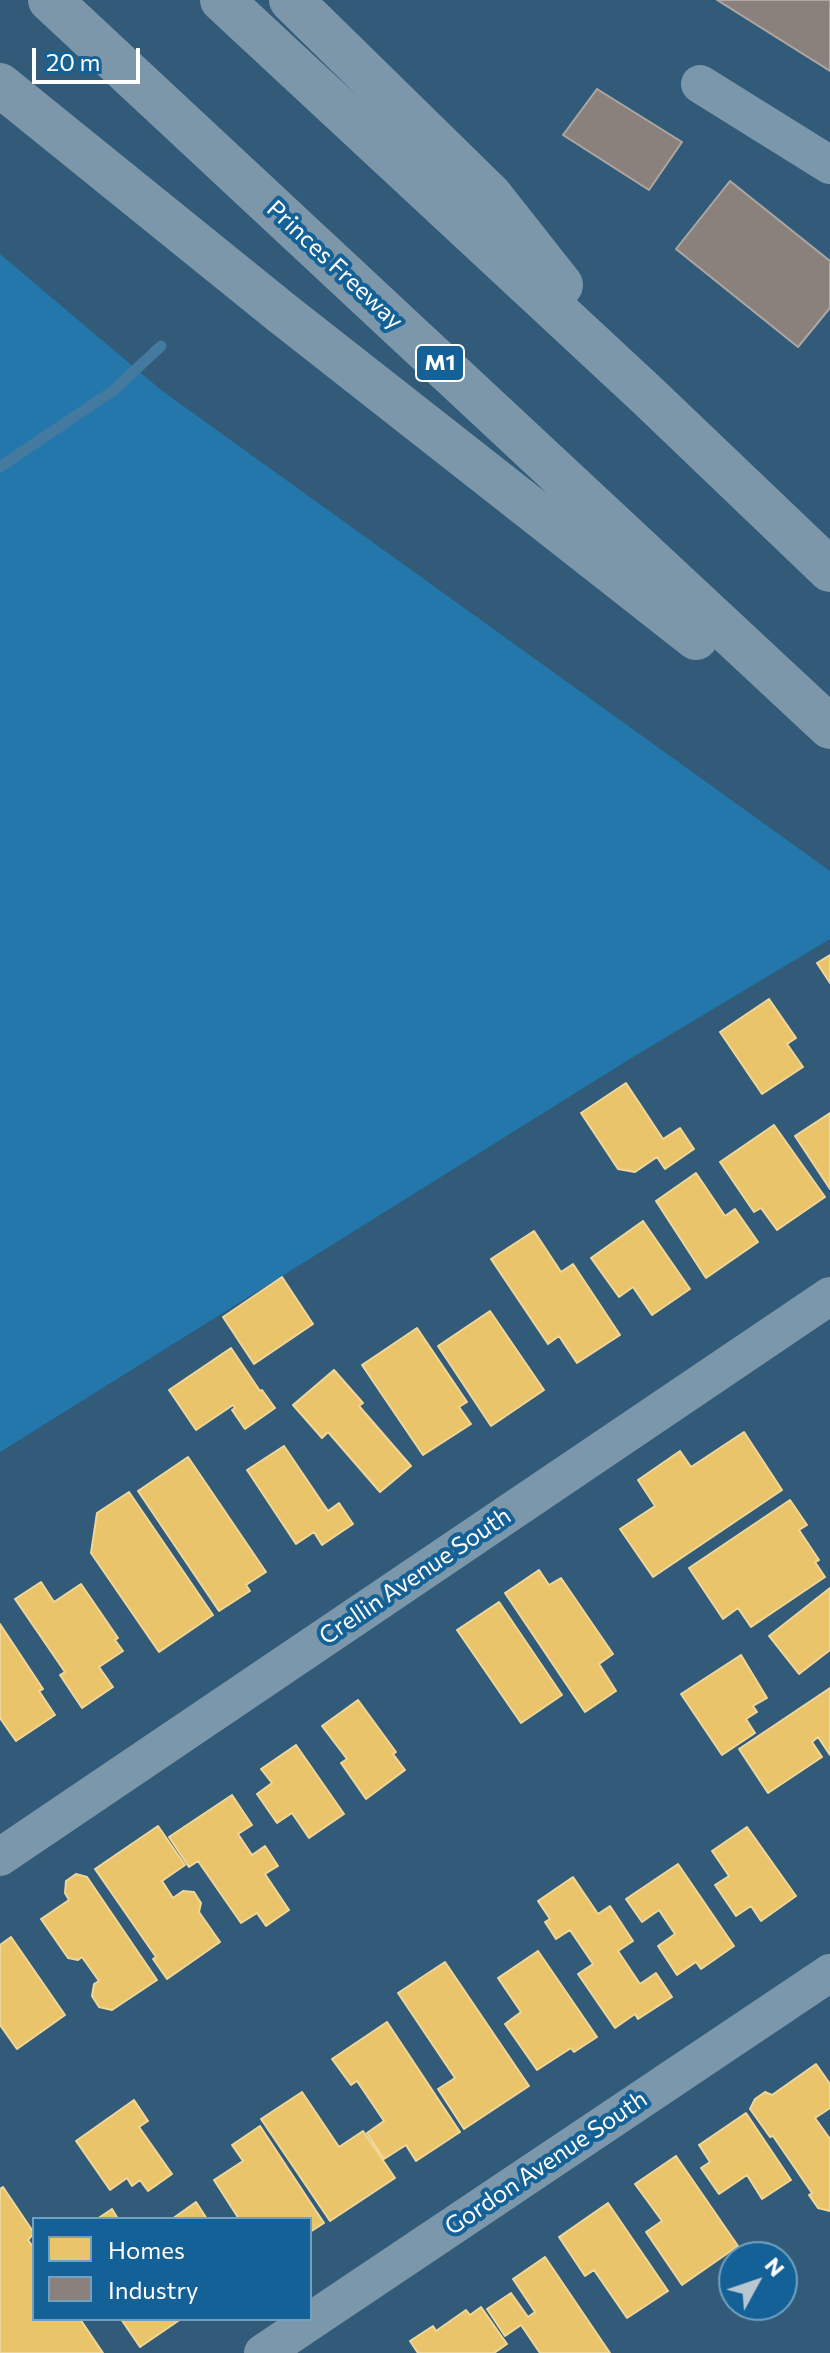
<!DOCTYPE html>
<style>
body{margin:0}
#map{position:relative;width:830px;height:2353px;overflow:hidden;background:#315b78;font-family:Commissioner,sans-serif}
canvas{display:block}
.legend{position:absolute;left:32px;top:2217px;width:280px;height:104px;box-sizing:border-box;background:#136196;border:2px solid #71a0c0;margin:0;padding:10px 14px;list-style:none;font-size:24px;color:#fff}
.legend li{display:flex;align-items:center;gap:16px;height:40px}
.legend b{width:40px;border:2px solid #71a0c0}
.north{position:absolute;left:718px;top:2241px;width:80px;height:80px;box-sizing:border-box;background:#136196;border:2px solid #71a0c0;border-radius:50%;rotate:50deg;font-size:22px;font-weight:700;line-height:32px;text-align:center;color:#fff}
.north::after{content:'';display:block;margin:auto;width:28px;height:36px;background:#b7c6d0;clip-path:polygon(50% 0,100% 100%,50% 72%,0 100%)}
.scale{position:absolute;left:32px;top:48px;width:108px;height:36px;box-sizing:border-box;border:4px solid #fff;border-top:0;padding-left:10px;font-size:24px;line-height:28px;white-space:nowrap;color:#fff;-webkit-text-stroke:6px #136196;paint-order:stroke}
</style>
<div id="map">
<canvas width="830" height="2353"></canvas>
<ul class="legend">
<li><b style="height:22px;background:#e9c46a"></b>Homes</li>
<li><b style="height:22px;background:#8a817c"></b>Industry</li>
</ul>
<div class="north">N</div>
<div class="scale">20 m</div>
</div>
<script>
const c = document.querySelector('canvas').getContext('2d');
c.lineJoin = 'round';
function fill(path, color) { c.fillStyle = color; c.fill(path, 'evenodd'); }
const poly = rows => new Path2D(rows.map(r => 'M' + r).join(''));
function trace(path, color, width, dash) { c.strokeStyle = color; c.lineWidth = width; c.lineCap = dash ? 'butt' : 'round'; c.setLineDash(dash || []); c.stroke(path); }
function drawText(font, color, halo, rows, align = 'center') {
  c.font = font + ' Commissioner,sans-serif'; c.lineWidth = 8; c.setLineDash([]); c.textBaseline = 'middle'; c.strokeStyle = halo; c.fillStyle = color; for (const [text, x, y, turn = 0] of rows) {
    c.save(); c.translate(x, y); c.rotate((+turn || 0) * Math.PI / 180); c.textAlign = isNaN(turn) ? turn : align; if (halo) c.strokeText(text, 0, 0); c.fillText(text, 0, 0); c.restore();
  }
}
fill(poly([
 [0,254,161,390,830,871,830,939,633,1057,0,1452]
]), '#2477ab');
const homes = poly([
 [830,955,830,983,817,963,830,955],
 [769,999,796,1038,787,1044,803,1067,762,1094,720,1032,769,999],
 [626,1083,663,1139,680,1128,694,1149,665,1169,657,1157,635,1172,618,1169,581,1113,626,1083],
 [830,1113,830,1189,795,1136,830,1113],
 [774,1125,825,1197,777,1230,761,1208,754,1212,720,1162,774,1125],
 [696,1173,725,1216,735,1209,758,1242,706,1278,656,1201,696,1173],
 [643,1221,690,1289,652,1315,633,1287,619,1297,591,1258,643,1221],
 [534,1231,561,1272,573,1264,620,1335,577,1363,559,1336,548,1344,491,1259,534,1231],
 [282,1277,313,1324,254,1364,223,1317,282,1277],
 [490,1311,544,1390,491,1426,438,1346,490,1311],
 [417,1328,467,1402,459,1407,471,1424,423,1455,362,1365,417,1328],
 [231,1348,260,1391,262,1390,275,1408,245,1429,232,1410,235,1408,233,1405,196,1430,169,1390,231,1348],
 [334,1370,363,1403,359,1406,411,1466,380,1492,328,1432,322,1438,293,1405,334,1370],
 [744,1432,782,1490,653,1577,620,1529,655,1506,638,1480,680,1451,691,1467,744,1432],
 [284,1446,328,1511,339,1503,353,1524,322,1545,314,1532,296,1544,247,1470,284,1446],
 [188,1457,266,1572,246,1585,250,1591,219,1611,138,1491,188,1457],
 [129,1492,213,1615,159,1652,91,1553,97,1513,129,1492],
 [790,1500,807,1525,799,1530,819,1560,815,1562,825,1577,751,1627,738,1608,723,1619,689,1568,790,1500],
 [539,1570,549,1585,561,1578,613,1654,599,1664,616,1691,585,1712,505,1593,539,1570],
 [41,1582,54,1602,81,1584,118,1638,115,1640,123,1651,99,1667,113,1687,82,1708,60,1675,65,1672,15,1599,41,1582],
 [830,1588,830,1650,799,1674,769,1636,830,1588],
 [499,1602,562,1695,521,1723,457,1630,499,1602],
 [0,1624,43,1689,39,1691,55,1715,16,1741,0,1718,0,1624],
 [741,1655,767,1698,753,1706,757,1712,746,1719,755,1733,722,1755,681,1694,741,1655],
 [830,1688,830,1755,818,1737,812,1742,822,1757,768,1793,739,1749,830,1688],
 [358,1700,396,1752,393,1754,405,1770,366,1799,341,1763,347,1759,322,1726,358,1700],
 [296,1745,344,1814,309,1838,292,1813,277,1823,257,1794,272,1783,261,1769,296,1745],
 [232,1795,252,1825,238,1834,252,1855,265,1846,278,1866,265,1874,289,1910,266,1926,257,1913,241,1923,198,1861,189,1867,169,1837,232,1795],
 [158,1826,185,1865,162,1881,173,1898,183,1891,194,1892,201,1903,199,1912,220,1942,167,1979,153,1959,156,1957,95,1869,158,1826],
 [747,1827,796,1896,761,1921,751,1906,736,1916,715,1885,729,1876,712,1851,747,1827],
 [678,1864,734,1946,701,1969,696,1962,677,1975,658,1946,675,1934,659,1910,642,1922,626,1899,678,1864],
 [76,1874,87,1877,157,1980,112,2010,99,2007,92,1996,94,1984,99,1981,82,1957,78,1960,68,1958,41,1919,69,1900,65,1893,66,1881,76,1874],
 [573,1877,598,1914,610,1906,633,1941,618,1951,640,1984,656,1973,672,1997,638,2019,635,2014,615,2028,578,1974,593,1964,570,1930,556,1939,545,1922,550,1919,538,1901,573,1877],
 [11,1937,65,2015,17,2049,0,2025,0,1945,11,1937],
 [538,1951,597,2037,574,2052,571,2048,537,2070,505,2024,521,2012,498,1978,538,1951],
 [445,1962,529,2086,464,2129,438,2089,455,2078,398,1993,445,1962],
 [387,2022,460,2132,416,2161,406,2145,384,2159,367,2133,384,2121,357,2081,351,2085,332,2059,387,2022],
 [816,2064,830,2084,830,2108,815,2118,830,2139,830,2211,818,2208,809,2195,812,2193,773,2136,770,2137,750,2109,755,2099,765,2092,772,2095,816,2064],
 [302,2092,339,2147,363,2131,395,2178,330,2221,261,2119,302,2092],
 [134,2100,148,2121,139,2127,172,2174,148,2191,140,2180,132,2186,127,2178,110,2190,76,2141,134,2100],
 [746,2113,791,2180,762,2199,747,2175,719,2194,701,2168,710,2162,699,2145,746,2113],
 [260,2126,324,2223,310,2232,310,2219,239,2219,214,2180,243,2161,232,2145,260,2126],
 [676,2156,738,2246,682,2285,646,2232,662,2221,635,2184,676,2156],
 [3,2187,34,2233,28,2240,34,2248,34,2319,80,2319,103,2353,0,2353,0,2189,3,2187],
 [196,2202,207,2219,172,2219,196,2202],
 [608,2203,668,2291,627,2318,594,2270,585,2276,559,2237,608,2203],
 [112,2209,118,2219,97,2219,112,2209],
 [545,2257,610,2353,540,2353,521,2325,505,2336,487,2309,511,2293,528,2317,535,2312,513,2279,545,2257],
 [481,2307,507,2344,494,2353,418,2353,410,2341,433,2326,436,2331,466,2310,470,2315,481,2307],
 [121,2319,181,2319,140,2347,121,2319]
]);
fill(homes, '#e9c46a');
trace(homes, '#f0d697', 2);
const industry = poly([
 [717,0,830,0,830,71,717,0],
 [597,89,682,142,649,190,563,135,597,89],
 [730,181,830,261,830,308,798,347,676,249,730,181]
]);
fill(industry, '#8a817c');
trace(industry, '#ada7a3', 2);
trace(poly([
 [0,467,114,390,161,346]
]), '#447a9f', 11);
trace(poly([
 [700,84,830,165],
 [0,1857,830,1296],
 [263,2353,830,1973]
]), '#7b97ab', 38);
trace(poly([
 [50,0,830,727],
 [222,0,648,396,830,570],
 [291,0,490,195,561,285],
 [0,85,282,313,696,638]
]), '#7c97aa', 44);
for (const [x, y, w] of [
 [440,363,48]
]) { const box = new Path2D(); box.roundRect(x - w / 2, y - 18, w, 36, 6); c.fillStyle = '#136196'; c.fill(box); trace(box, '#fff', 2); }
drawText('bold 22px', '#fff', null, [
 ["M1",440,363]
]);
drawText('24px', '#fff', '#136196', [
 ["Princes Freeway",335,265,43],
 ["Crellin Avenue South",415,1576,-34],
 ["Gordon Avenue South",546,2163,-34]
]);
</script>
